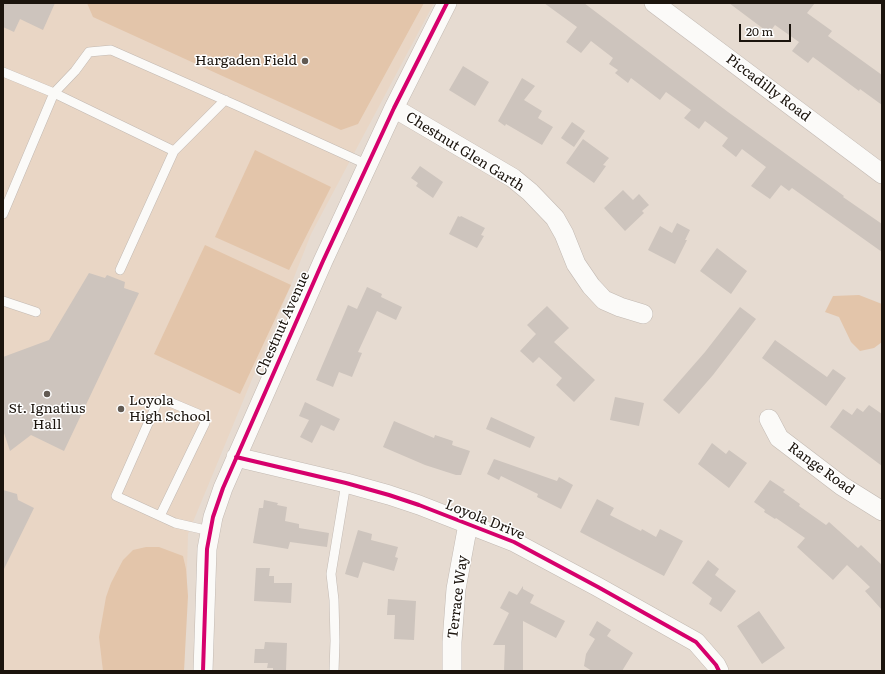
<!DOCTYPE html>
<style>
body{margin:0}
#map{position:relative;width:885px;height:674px;overflow:hidden;background:#e6dbd1;font-family:Literata,serif}
canvas{display:block}
.frame{position:absolute;inset:0;border:4px solid #1b140d;pointer-events:none}
.scale{position:absolute;left:739px;top:24px;width:52px;height:18px;box-sizing:border-box;border:2px solid #1b140d;border-top:0;padding-left:5px;font-size:12px;line-height:14px;white-space:nowrap;color:#1b140d;-webkit-text-stroke:3px #fff;paint-order:stroke}
</style>
<div id="map">
<canvas width="885" height="674"></canvas>
<div class="frame"></div>
<div class="scale">20 m</div>
</div>
<script>
const c = document.querySelector('canvas').getContext('2d');
c.lineJoin = 'round';
function fill(path, color) { c.fillStyle = color; c.fill(path, 'evenodd'); }
const poly = rows => new Path2D(rows.map(r => 'M' + r).join(''));
function trace(path, color, width, dash) { c.strokeStyle = color; c.lineWidth = width; c.lineCap = dash ? 'butt' : 'round'; c.setLineDash(dash || []); c.stroke(path); }
function drawText(font, color, halo, rows, align = 'center') {
  c.font = font + ' Literata,serif'; c.lineWidth = 3; c.setLineDash([]); c.textBaseline = 'middle'; c.strokeStyle = halo; c.fillStyle = color; for (const [text, x, y, turn = 0] of rows) {
    c.save(); c.translate(x, y); c.rotate((+turn || 0) * Math.PI / 180); c.textAlign = isNaN(turn) ? turn : align; if (halo) c.strokeText(text, 0, 0); c.fillText(text, 0, 0); c.restore();
  }
}
fill(poly([
 [3,3,434,3,311,234,291,285,188,534,184,671,3,671]
]), '#e9d6c5');
fill(poly([
 [87,3,424,3,358,124,341,130,93,17],
 [255,150,331,187,289,270,215,237],
 [205,245,291,285,240,394,154,354],
 [859,295,882,304,882,342,874,348,860,351,851,342,839,317,825,312,833,296],
 [146,547,159,547,183,556,186,569,188,596,184,671,103,671,99,637,106,597,111,583,123,560,133,550]
]), '#e3c5aa');
fill(poly([
 [3,3,55,3,43,30,20,19,14,32,3,27],
 [544,3,584,3,728,112,844,196,843,197,882,224,882,252,792,188,789,191,781,185,770,199,751,186,766,167,742,149,736,157,722,146,728,138,705,121,699,129,684,118,691,110,666,92,660,100,631,78,628,83,615,73,618,70,609,64,613,58,591,41,581,53,566,42,577,27],
 [729,3,815,3,807,13,832,31,828,36,882,75,882,105,860,89,859,91,813,57,808,63,792,51,799,42,775,25,769,33],
 [463,66,489,82,475,106,449,90],
 [522,78,535,86,524,100,542,111,538,118,553,127,542,145,506,124,505,126,498,121],
 [572,122,585,131,574,147,561,138],
 [583,139,609,158,603,165,606,166,594,183,566,163],
 [420,166,443,182,433,198,416,186,418,183,411,178],
 [623,190,633,200,639,194,649,205,642,211,644,213,625,231,604,208],
 [458,216,460,217,461,216,485,228,481,235,484,236,477,248,449,234],
 [677,223,690,230,685,240,687,240,675,264,648,250,660,226,672,233],
 [717,248,747,271,731,294,700,271],
 [89,273,105,278,107,275,125,282,124,288,139,293,64,451,31,435,10,451,3,430,3,357,49,340],
 [367,287,382,294,381,297,402,307,396,320,377,311,358,352,362,353,352,377,339,372,333,387,316,380,348,305,357,309],
 [547,306,569,328,554,342,595,380,574,402,556,385,562,378,539,357,533,363,520,351,536,334,527,325],
 [740,307,756,319,713,375,679,414,663,400,705,352],
 [775,340,827,377,833,369,846,378,826,406,762,358],
 [615,397,644,403,639,426,610,420],
 [305,402,340,419,334,431,321,425,312,443,300,437,309,420,299,416],
 [869,405,882,414,882,466,830,427,843,409,852,415,857,408,863,412],
 [491,417,535,437,530,448,486,429],
 [394,421,434,438,435,435,453,441,452,445,470,451,461,475,456,475,425,465,383,447],
 [712,443,726,454,729,450,747,463,729,488,698,464],
 [494,459,557,481,559,477,573,485,561,509,537,497,538,494,501,476,499,480,487,474],
 [770,480,785,490,783,492,800,504,799,506,826,525,829,522,858,548,861,545,882,565,882,610,865,591,870,587,847,565,833,580,797,547,805,538,776,518,775,519,764,512,765,510,754,502],
 [3,490,17,494,18,500,34,508,3,571],
 [597,499,614,508,610,515,641,531,642,529,656,537,660,529,683,541,664,576,580,532],
 [264,500,278,503,277,505,287,507,285,521,299,524,299,528,329,533,327,547,290,542,288,549,253,543,259,508,263,508],
 [358,530,372,534,371,540,398,547,395,557,398,558,394,571,363,562,358,578,345,574],
 [708,560,719,569,715,575,736,591,721,612,709,604,712,598,692,583],
 [256,568,270,568,269,576,274,576,274,583,292,583,291,603,254,601],
 [523,586,523,589,534,595,530,603,565,621,556,638,523,621,523,671,504,671,505,645,493,645,509,613,500,608,509,591,517,595],
 [388,599,416,601,414,640,394,639,395,615,387,615],
 [759,611,785,648,762,664,737,626],
 [597,621,611,630,607,636,633,653,622,671,592,671,584,666,586,654,595,639,589,635],
 [265,642,287,643,286,671,273,671,273,668,267,668,268,663,254,663,255,649,264,649]
]), '#cdc4bd');
const service = poly([
 [3,72,54,93,174,151],
 [3,214,54,93,75,71,89,52,111,50,238,106,368,165],
 [120,270,174,151,225,100],
 [3,301,36,312],
 [160,516,205,423,203,416,165,400,158,401,116,496,175,523,210,531],
 [334,671,335,641,334,600,331,574,346,483]
]);
const minor = poly([
 [654,3,882,174],
 [394,108,513,178,530,192,555,218,564,234,576,264,591,286,604,300,620,307,643,314],
 [769,419,779,438,842,486,882,511],
 [236,457,346,483,389,495,419,505,514,542,598,587,696,642,716,665,719,671],
 [203,671,207,549,213,517,223,488,323,261,394,108,447,3],
 [452,671,452,642,456,589,468,524]
]);
trace(service, '#c2b9b2', 10);
trace(minor, '#c2b9b2', 20);
trace(service, '#fbfaf8', 9);
trace(minor, '#fbfaf8', 19);
trace(poly([
 [236,457,346,483,389,495,419,505,514,542,598,587,696,642,716,665,719,671],
 [203,671,207,549,213,517,223,488,323,261,394,108,447,3]
]), '#d6006c', 4);
for (const [x, y, r, color] of [
 [305,61,4,"#625a52"],
 [47,394,4,"#625a52"],
 [121,409,4,"#625a52"]
]) { const dot = new Path2D(); dot.arc(x, y, r, 0, 2 * Math.PI); c.fillStyle = color; c.fill(dot); trace(dot, '#fff', 1.5); }
drawText('14px', '#1b140d', '#fff', [
 ["Hargaden Field",297,61],
 ["Loyola",129,401,"left"],
 ["High School",129,417,"left"],
 ["St. Ignatius",47,409,"center"],
 ["Hall",47,425,"center"]
], 'right');
drawText('14px', '#1b140d', '#fff', [
 ["Piccadilly Road",768,88,37],
 ["Chestnut Glen Garth",465,152,32],
 ["Chestnut Avenue",283,324,-66],
 ["Range Road",821,469,36],
 ["Loyola Drive",485,520,22],
 ["Terrace Way",458,597,-83]
]);
</script>
